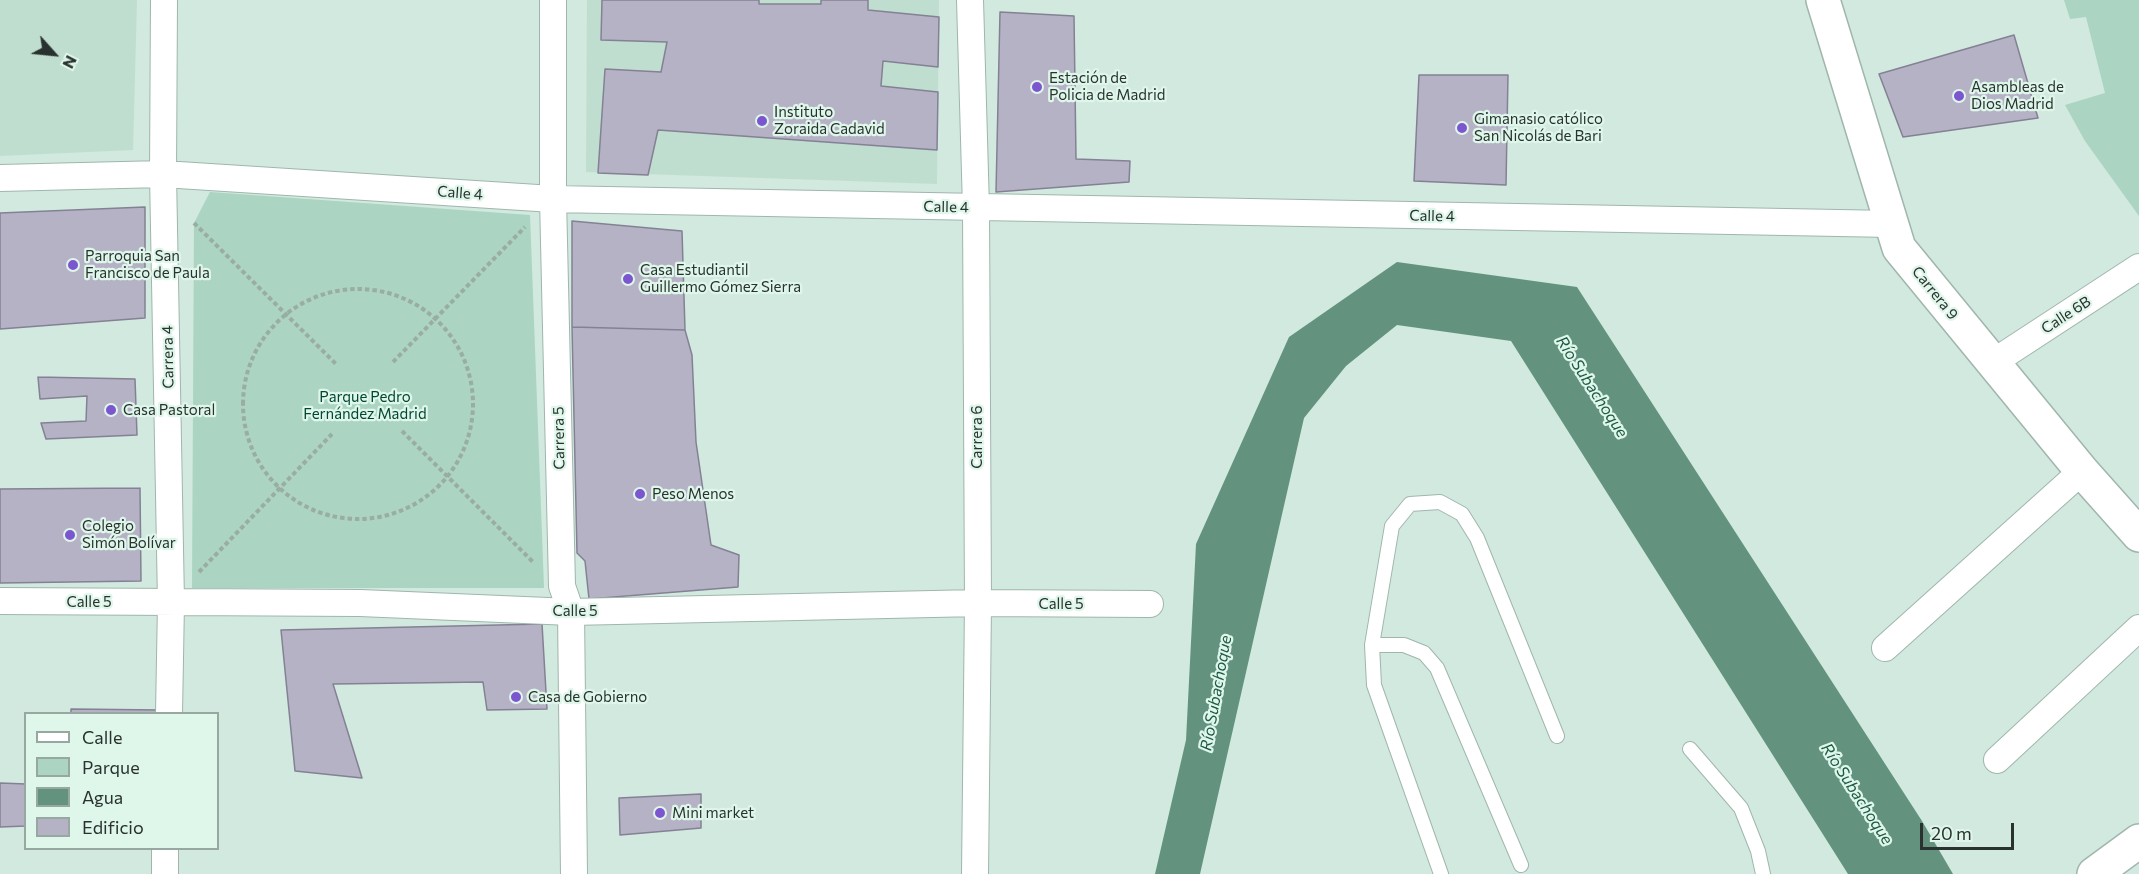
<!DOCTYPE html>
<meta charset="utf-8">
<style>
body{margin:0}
#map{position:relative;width:2139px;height:874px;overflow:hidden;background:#d1e9de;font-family:Commissioner,sans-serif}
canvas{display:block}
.legend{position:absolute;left:24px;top:712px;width:195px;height:138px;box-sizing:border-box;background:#dff6eb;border:2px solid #96a89f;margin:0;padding:8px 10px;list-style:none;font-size:18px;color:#29322e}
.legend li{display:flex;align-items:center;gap:12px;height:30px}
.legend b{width:30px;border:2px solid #96a89f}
.north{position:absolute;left:24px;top:24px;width:60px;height:60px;-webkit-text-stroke:4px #dff6eb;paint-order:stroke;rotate:117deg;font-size:16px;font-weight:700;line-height:24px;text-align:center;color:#29322e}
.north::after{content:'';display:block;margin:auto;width:21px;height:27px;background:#29322e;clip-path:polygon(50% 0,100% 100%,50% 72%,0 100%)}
.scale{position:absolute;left:1920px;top:823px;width:94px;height:27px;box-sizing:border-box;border:3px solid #29322e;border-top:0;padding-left:8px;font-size:18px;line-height:21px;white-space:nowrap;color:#29322e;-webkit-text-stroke:4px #dff6eb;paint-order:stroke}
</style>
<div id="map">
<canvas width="2139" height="874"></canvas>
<ul class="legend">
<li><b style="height:8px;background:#fff"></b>Calle</li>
<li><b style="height:16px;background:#abd4c2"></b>Parque</li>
<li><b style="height:16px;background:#63937f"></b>Agua</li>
<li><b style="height:16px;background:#b6b2c6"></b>Edificio</li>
</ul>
<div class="north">N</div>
<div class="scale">20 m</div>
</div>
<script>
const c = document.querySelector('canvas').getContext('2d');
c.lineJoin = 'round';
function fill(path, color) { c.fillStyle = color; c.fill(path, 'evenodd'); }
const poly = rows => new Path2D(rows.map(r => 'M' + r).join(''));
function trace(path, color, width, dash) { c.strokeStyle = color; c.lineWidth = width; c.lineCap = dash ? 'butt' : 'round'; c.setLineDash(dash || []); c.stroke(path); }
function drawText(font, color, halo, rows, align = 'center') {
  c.font = font + ' Commissioner,sans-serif'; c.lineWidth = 4.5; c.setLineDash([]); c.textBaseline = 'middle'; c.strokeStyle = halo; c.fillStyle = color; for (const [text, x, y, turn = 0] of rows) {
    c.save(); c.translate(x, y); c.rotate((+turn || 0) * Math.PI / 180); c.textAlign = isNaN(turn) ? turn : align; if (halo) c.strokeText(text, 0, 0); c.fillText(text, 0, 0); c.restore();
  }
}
fill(poly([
 [0,0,137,0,133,150,0,156],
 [587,0,939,0,937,184,586,172]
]), '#bfded0');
fill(poly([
 [2064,0,2139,0,2139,216,2085,141,2065,105,2105,93,2086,17,2070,19],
 [210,192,530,215,544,588,192,588,194,223]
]), '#abd4c2');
fill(poly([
 [1397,262,1577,287,1922,821,1953,874,1848,874,1511,341,1397,325,1346,366,1304,418,1200,874,1155,874,1186,740,1196,544,1289,337]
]), '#63937f');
const building = poly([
 [602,0,759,0,759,4,821,4,821,0,868,0,868,10,939,17,938,67,883,61,881,86,938,92,937,150,658,130,648,175,598,173,605,69,661,72,667,42,601,40,602,0],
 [1000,12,1074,16,1076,159,1130,161,1129,182,996,192,1000,12],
 [2014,35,2038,118,1903,137,1879,74,2014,35],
 [1419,75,1508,75,1506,185,1414,181,1419,75],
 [145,207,145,318,0,329,0,213,145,207],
 [572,221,682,231,685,330,572,327,572,221],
 [572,327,685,330,692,355,696,442,711,545,739,555,738,587,589,599,585,561,577,553,572,327],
 [38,377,135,379,137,435,46,439,41,423,86,421,87,396,40,399,38,377],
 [140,488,141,581,0,583,0,489,140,488],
 [542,624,547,709,487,710,483,682,333,684,362,778,295,771,281,630,542,624],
 [71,709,160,710,159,714,71,714,71,709],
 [0,783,26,784,26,826,0,827,0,783],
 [701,794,701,828,620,835,619,798,701,794]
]);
fill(building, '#b6b2c6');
trace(building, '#848194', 1.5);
const lane = poly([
 [1372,645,1404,645,1424,653,1437,668,1521,865],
 [1690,749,1741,808,1758,851,1763,874],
 [1441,874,1374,685,1372,645,1392,526,1410,504,1440,502,1462,514,1477,538,1557,736]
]);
const street = poly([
 [164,0,163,174,171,602,169,714],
 [553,0,553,199,562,586,571,612,574,874],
 [970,0,976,208,978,603,975,874],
 [0,178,163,174,553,199,1892,224],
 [1992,363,2139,267],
 [0,601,360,603,571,612,978,603,1150,604],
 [1885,648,2082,471],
 [1997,760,2139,628],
 [165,874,165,848]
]);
const secondary = poly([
 [1823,0,1899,248,2082,471,2139,535],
 [2094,874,2139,841]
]);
trace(lane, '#a0b6ac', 16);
trace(street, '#a0b6ac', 28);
trace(secondary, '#a0b6ac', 36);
trace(poly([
 [194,223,336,364],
 '243 404a115 115 0 1 1 230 0a115 115 0 1 1-230 0Z',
 [393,362,525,227],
 [402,431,533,562],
 [199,572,332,434]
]), '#9aada4', 4, [4.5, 3]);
trace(lane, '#fff', 14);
trace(street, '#fff', 26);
trace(secondary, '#fff', 33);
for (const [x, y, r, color] of [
 [1037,87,6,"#7b56cf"],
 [1959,96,6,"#7b56cf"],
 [762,121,6,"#7b56cf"],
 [1462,128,6,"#7b56cf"],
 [73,265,6,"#7b56cf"],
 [628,279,6,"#7b56cf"],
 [111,410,6,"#7b56cf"],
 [640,494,6,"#7b56cf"],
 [70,535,6,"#7b56cf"],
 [516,697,6,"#7b56cf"],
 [660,813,6,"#7b56cf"]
]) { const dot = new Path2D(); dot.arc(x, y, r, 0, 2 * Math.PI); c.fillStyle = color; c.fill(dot); trace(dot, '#dff6eb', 2); }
drawText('15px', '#29322e', '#dff6eb', [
 ["Estación de",1049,78],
 ["Policia de Madrid",1049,95],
 ["Asambleas de",1971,87],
 ["Dios Madrid",1971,104],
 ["Instituto",774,112],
 ["Zoraida Cadavid",774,129],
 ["Gimanasio católico",1474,119],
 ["San Nicolás de Bari",1474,136],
 ["Parroquia San",85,256],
 ["Francisco de Paula",85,273],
 ["Casa Estudiantil",640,270],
 ["Guillermo Gómez Sierra",640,287],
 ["Casa Pastoral",123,410],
 ["Peso Menos",652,494],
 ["Colegio",82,526],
 ["Simón Bolívar",82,543],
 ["Casa de Gobierno",528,697],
 ["Mini market",672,813]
], 'left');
drawText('15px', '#29322e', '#dff6eb', [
 ["Calle 4",460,193,4],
 ["Calle 4",946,207,1],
 ["Calle 4",1432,216,1],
 ["Carrera 9",1935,293,51],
 ["Calle 6B",2066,315,-33],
 ["Carrera 4",168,357,-91],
 ["Carrera 6",977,437,-90],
 ["Carrera 5",559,438,-91],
 ["Calle 5",89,602],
 ["Calle 5",1061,604],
 ["Calle 5",575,611]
]);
drawText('15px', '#014632', '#dff6eb', [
 ["Parque Pedro",365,397],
 ["Fernández Madrid",365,414]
]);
drawText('italic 16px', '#1d5944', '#dff6eb', [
 ["Río Subachoque",1592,387,57],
 ["Río Subachoque",1216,693,-80],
 ["Río Subachoque",1857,794,57]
]);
</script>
